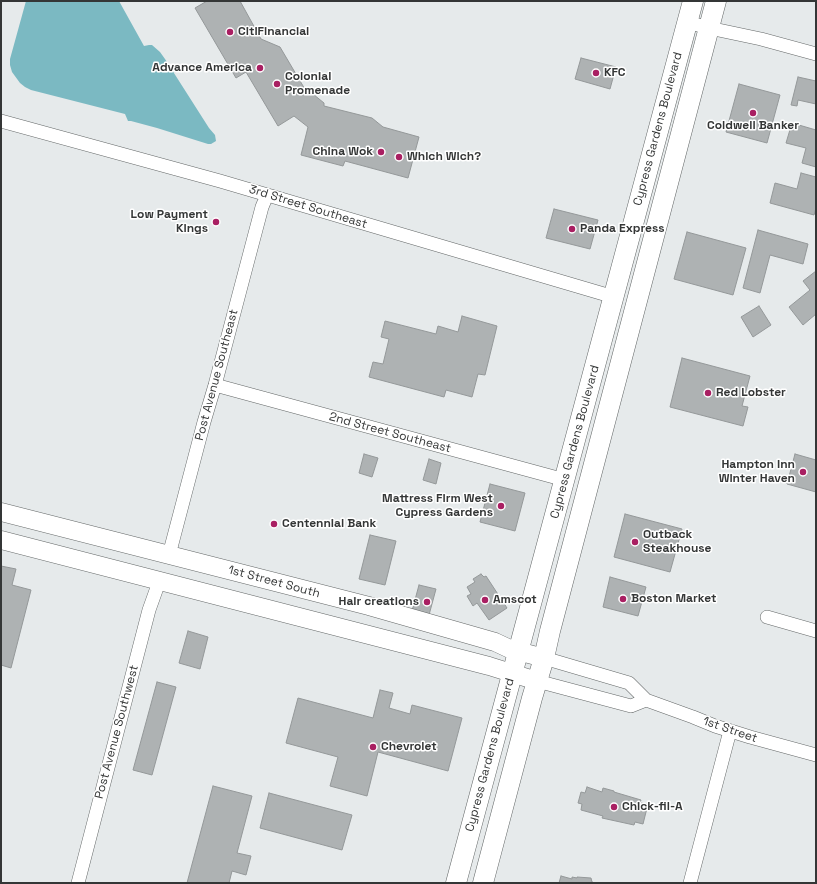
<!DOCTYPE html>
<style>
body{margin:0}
#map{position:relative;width:817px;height:884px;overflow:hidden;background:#e6eaeb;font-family:"Space Grotesk",sans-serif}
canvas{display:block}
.frame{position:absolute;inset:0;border:2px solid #343636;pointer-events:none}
</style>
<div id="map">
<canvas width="817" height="884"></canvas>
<div class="frame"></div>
</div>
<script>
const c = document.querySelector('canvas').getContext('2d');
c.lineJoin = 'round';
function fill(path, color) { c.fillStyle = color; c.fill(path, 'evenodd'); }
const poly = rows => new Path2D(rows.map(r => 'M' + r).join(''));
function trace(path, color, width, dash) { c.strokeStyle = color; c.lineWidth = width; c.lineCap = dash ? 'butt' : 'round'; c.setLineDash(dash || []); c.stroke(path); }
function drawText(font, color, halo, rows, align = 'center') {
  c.font = font + ' "Space Grotesk",sans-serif'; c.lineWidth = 3; c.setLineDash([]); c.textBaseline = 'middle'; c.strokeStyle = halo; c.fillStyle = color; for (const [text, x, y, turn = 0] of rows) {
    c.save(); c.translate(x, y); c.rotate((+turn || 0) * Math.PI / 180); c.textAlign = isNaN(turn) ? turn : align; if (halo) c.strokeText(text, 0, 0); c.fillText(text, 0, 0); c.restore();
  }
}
fill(poly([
 [26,1,119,1,144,46,149,45,152,45,160,52,165,59,209,128,215,135,216,141,211,144,208,144,157,128,131,121,128,121,125,114,31,90,25,87,20,83,12,72,10,65,10,59]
]), '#7bb9c2');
const building = poly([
 [207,1,240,1,261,39,280,47,306,91,308,90,324,103,324,106,372,118,383,127,419,137,408,178,345,161,343,166,301,155,308,127,294,116,278,126,246,72,236,78,195,8,207,1],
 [581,58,616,67,610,89,575,79,581,58],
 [798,77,816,81,816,104,798,100,797,106,791,105,798,77],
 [739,84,780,95,767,143,726,132,739,84],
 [792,123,816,130,816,167,802,163,806,148,786,143,792,123],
 [801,173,816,177,816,208,814,215,770,203,775,183,797,189,801,173],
 [554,209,598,220,590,249,546,238,554,209],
 [758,230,808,244,803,264,770,255,760,293,743,288,758,230],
 [687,232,746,248,733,295,674,279,687,232],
 [816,271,816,314,803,325,789,307,810,290,803,281,816,271],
 [759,306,771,325,753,337,741,317,759,306],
 [462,316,497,326,485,375,478,374,472,397,446,390,444,397,369,377,373,362,383,364,389,339,381,337,385,321,436,334,438,326,458,332,462,316],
 [682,358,750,376,742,406,748,407,743,426,670,407,682,358],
 [364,454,378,458,372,477,359,473,364,454],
 [795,454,816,460,816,492,787,484,795,454],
 [429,459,441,463,436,484,423,480,429,459],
 [490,484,525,493,515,531,480,522,490,484],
 [625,514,682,529,670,572,614,557,625,514],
 [370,535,396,541,385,585,359,579,370,535],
 [1,566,16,569,12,585,31,590,11,668,1,665,1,566],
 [481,574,484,577,486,576,507,608,489,620,477,603,473,606,467,596,471,594,467,587,475,582,473,579,481,574],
 [610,577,646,587,638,616,603,607,610,577],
 [419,585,436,589,429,615,412,611,419,585],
 [188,631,208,637,200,669,179,663,188,631],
 [157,682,176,687,152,775,133,770,157,682],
 [380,690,393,693,389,708,410,714,412,705,462,718,448,771,378,752,367,796,330,786,338,757,286,743,298,698,373,718,380,690],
 [213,786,252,796,237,853,251,856,246,875,232,871,229,883,187,883,213,786],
 [587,787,602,792,603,788,614,791,614,792,641,800,640,803,648,804,643,824,635,822,634,825,602,818,603,816,581,810,582,804,578,803,581,792,585,793,587,787],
 [269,793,352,815,342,850,260,828,269,793],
 [561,876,572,879,572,877,577,878,577,877,591,878,592,882,595,883,559,883,561,876]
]);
fill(building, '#aeb2b3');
trace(building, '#949899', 1);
const street = poly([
 [687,22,709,28,761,39,816,54],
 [1,121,220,181,614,297],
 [215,385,565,480],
 [169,555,204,422,215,385,262,207,267,195],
 [767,617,816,631],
 [544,658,629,683,646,700,693,717,715,726,750,737,816,755],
 [537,681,631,706,646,700],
 [78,883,149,610,159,582],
 [690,883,730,731]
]);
const secondary = poly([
 [1,512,369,606,495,642,510,649,544,658],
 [1,540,489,666,537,681]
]);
const primary = poly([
 [456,883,693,1],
 [483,883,532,698,544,658,550,631,590,479,716,1]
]);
trace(street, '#646868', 14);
trace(secondary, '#646868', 19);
trace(primary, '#646868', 21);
trace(street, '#fff', 13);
trace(secondary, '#fff', 18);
trace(primary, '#fff', 20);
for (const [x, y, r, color] of [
 [230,32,4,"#a91f62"],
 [260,68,4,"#a91f62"],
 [596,73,4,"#a91f62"],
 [277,84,4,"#a91f62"],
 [753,113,4,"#a91f62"],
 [381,152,4,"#a91f62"],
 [399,157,4,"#a91f62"],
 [216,222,4,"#a91f62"],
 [572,229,4,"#a91f62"],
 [708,393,4,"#a91f62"],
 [803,472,4,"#a91f62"],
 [501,506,4,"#a91f62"],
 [274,524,4,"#a91f62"],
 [635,542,4,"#a91f62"],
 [623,599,4,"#a91f62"],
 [485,600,4,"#a91f62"],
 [427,602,4,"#a91f62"],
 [373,747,4,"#a91f62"],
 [614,807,4,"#a91f62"]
]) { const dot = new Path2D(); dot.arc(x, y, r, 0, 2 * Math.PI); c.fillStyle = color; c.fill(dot); trace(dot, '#fff', 1.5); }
drawText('bold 12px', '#343636', '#fff', [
 ["CitiFinancial",238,32],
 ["Advance America",252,68,"right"],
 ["KFC",604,73],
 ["Colonial",285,77],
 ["Promenade",285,91],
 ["Coldwell Banker",753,126,"center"],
 ["China Wok",373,152,"right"],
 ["Which Wich?",407,157],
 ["Low Payment",208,215,"right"],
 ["Kings",208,229,"right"],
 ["Panda Express",580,229],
 ["Red Lobster",716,393],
 ["Hampton Inn",795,465,"right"],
 ["Winter Haven",795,479,"right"],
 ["Mattress Firm West",493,499,"right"],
 ["Cypress Gardens",493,513,"right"],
 ["Centennial Bank",282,524],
 ["Outback",643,535],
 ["Steakhouse",643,549],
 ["Boston Market",631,599],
 ["Amscot",493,600],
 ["Hair creations",419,602,"right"],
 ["Chevrolet",381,747],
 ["Chick-fil-A",622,807]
], 'left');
drawText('12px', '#343636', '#fff', [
 ["Cypress Gardens Boulevard",658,129,-75],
 ["3rd Street Southeast",308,207,17],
 ["Post Avenue Southeast",217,375,-75],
 ["2nd Street Southeast",390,433,15],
 ["Cypress Gardens Boulevard",575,442,-75],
 ["1st Street South",274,582,15],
 ["1st Street",730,730,19],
 ["Post Avenue Southwest",117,732,-75],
 ["Cypress Gardens Boulevard",490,755,-75]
]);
</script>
